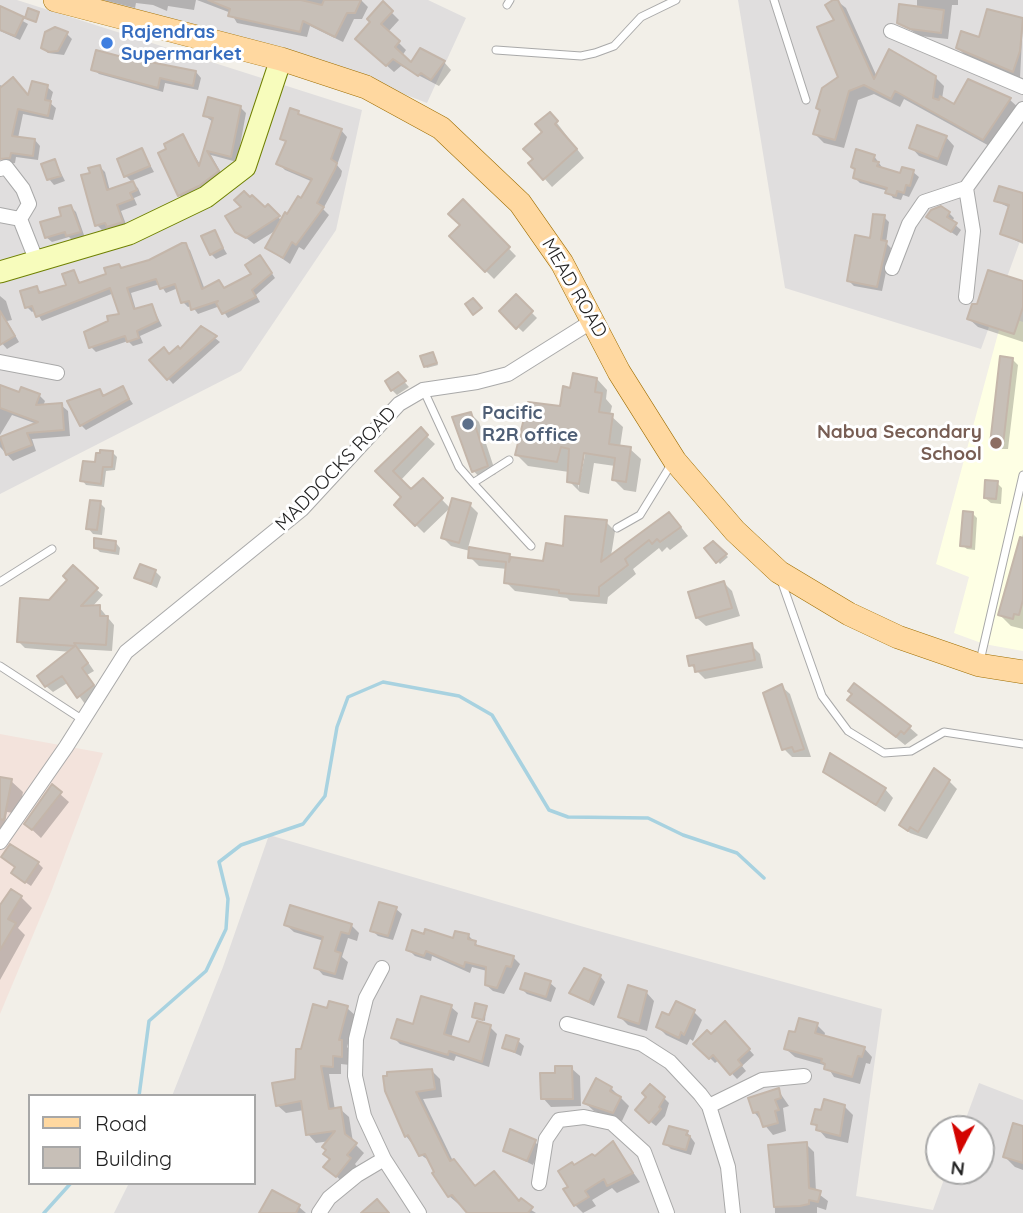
<!DOCTYPE html>
<style>
body{margin:0}
#map{position:relative;width:1023px;height:1213px;overflow:hidden;background:#f2efe8;font-family:Quicksand,sans-serif}
canvas{display:block}
.legend{position:absolute;left:28px;top:1094px;width:228px;height:91px;box-sizing:border-box;background:#fff;border:2px solid #a7a7a7;margin:0;padding:9px 12px;list-style:none;font-size:21px;color:#222}
.legend li{display:flex;align-items:center;gap:14px;height:35px}
.legend b{width:35px;border:2px solid #a7a7a7}
.north{position:absolute;left:925px;top:1115px;width:70px;height:70px;box-sizing:border-box;background:#fff;border:2px solid #a7a7a7;border-radius:50%;rotate:187deg;font-size:19px;font-weight:700;line-height:28px;text-align:center;color:#222}
.north::after{content:'';display:block;margin:auto;width:24px;height:32px;background:#d30400;clip-path:polygon(50% 0,100% 100%,50% 72%,0 100%)}
</style>
<div id="map">
<canvas width="1023" height="1213"></canvas>
<ul class="legend">
<li><b style="height:9px;background:#ffd8a0"></b>Road</li>
<li><b style="height:19px;background:#c7bfb7"></b>Building</li>
</ul>
<div class="north">N</div>
</div>
<script>
const c = document.querySelector('canvas').getContext('2d');
c.lineJoin = 'round';
function fill(path, color) { c.fillStyle = color; c.fill(path, 'evenodd'); }
const poly = rows => new Path2D(rows.map(r => 'M' + r).join(''));
function trace(path, color, width, dash) { c.strokeStyle = color; c.lineWidth = width; c.lineCap = dash ? 'butt' : 'round'; c.setLineDash(dash || []); c.stroke(path); }
function drawText(font, color, halo, rows, align = 'center') {
  c.font = font + ' Quicksand,sans-serif'; c.lineWidth = 6; c.setLineDash([]); c.textBaseline = 'middle'; c.strokeStyle = halo; c.fillStyle = color; for (const [text, x, y, turn = 0] of rows) {
    c.save(); c.translate(x, y); c.rotate((+turn || 0) * Math.PI / 180); c.textAlign = isNaN(turn) ? turn : align; if (halo) c.strokeText(text, 0, 0); c.fillText(text, 0, 0); c.restore();
  }
}
fill(poly([
 [0,0,17,0,362,110,336,230,241,371,0,494],
 [74,0,428,0,466,18,427,103,282,47],
 [738,0,1023,0,1023,233,981,349,785,288],
 [269,835,584,927,882,1009,856,1196,933,1210,947,1171,981,1171,981,1129,962,1129,979,1083,1023,1100,1023,1213,114,1213,129,1183,254,1183,254,1096,172,1096,223,967]
]), '#e0dede');
fill(poly([
 [1003,315,1023,322,1023,651,984,644,954,633,969,577,936,564]
]), '#feffe4');
fill(poly([
 [0,734,103,753,51,892,0,1014]
]), '#f3e3dc');
fill(poly([
 [103,0,196,0,194,10,168,6,167,11,153,5,136,3,135,8],
 [197,0,361,0,368,7,362,19,354,19,343,42,310,26,307,37,237,23,231,13],
 [836,0,846,8,877,77,935,77,944,86,942,99,955,107,1010,100,1019,108,993,148,904,99,900,107,874,94,858,100,844,148,824,143,815,134,822,112,818,108,840,77],
 [917,0,958,0,958,5,952,5,948,39,920,36,898,22,917,8],
 [383,4,399,20,388,32,406,50,402,56,411,64,444,62,451,70,439,86,401,66,394,72,365,46],
 [0,8,28,24,20,40,0,31],
 [988,11,1023,20,1020,78,965,55,958,48,981,40],
 [67,34,72,39,64,55,48,53,43,48],
 [146,65,196,72,201,78,198,90,165,83,163,92,99,74,93,69],
 [0,85,29,98,47,87,53,92,50,103,56,108,53,120,23,114,18,138,35,140,40,146,38,160,16,157,15,163,6,164,1,158],
 [240,107,246,113,237,162,211,155,224,178,185,201,179,195,183,136,201,166,213,122,205,116],
 [298,112,304,118,341,130,347,137,337,165,342,171,341,176,323,209,329,215,304,250,299,247,290,264,267,248,278,229,254,244,237,231,268,207,282,221,302,200,313,182,285,170,278,163,287,143,282,139],
 [550,114,584,158,552,187,544,178,535,159],
 [946,137,954,146,947,166,919,156,911,147],
 [142,150,154,172,131,181,126,176],
 [874,156,884,170,902,175,913,172,919,177,909,197,903,195,901,200,893,198,888,191,860,183,855,178],
 [55,161,65,181,54,185,49,179],
 [100,167,105,172,110,191,132,183,138,188,141,195,134,198,137,205,121,211,127,227,114,231,110,228,102,230,97,225,92,174],
 [1023,195,1023,244,1002,234,1010,208,996,201],
 [463,201,516,256,494,279,451,236,462,225],
 [71,207,76,212,85,238,73,241,69,237,52,242,46,237],
 [949,213,954,218,952,222,961,230,957,236,929,217],
 [884,217,889,222,886,243,891,248,882,291,854,286,849,281],
 [214,232,227,254,216,259,211,254],
 [185,245,190,250,205,290,219,282,226,290,253,275,264,262,275,278,256,295,260,302,228,318,220,306,198,314,192,306,188,307,183,302,178,288,166,293,160,284,131,293,136,310,152,306,162,326,140,336,143,343,133,346,128,341,96,352,91,347,121,315,114,293,42,321,35,310,32,312,27,307,37,288,43,294,68,286,74,272,81,284,108,275,119,266,122,269,150,261],
 [1023,283,1023,342,978,327,969,319,978,306],
 [0,296,6,301,12,320,7,321,19,342,7,349,0,341],
 [516,297,537,318,523,332,501,311],
 [202,328,220,342,173,384,152,360,180,351],
 [433,354,438,365,427,368,425,366],
 [1012,359,1018,365,1008,449,997,449,992,443],
 [398,375,409,387,397,395,392,390],
 [597,379,607,390,606,399,612,406,610,415,623,427,620,447,630,449,641,459,636,492,624,490,613,479,615,466,594,463,589,494,580,492,569,481,569,472,528,466,517,455,561,408,572,390],
 [583,444,587,445,578,489,578,480],
 [122,388,133,404,86,430,81,425,99,391,105,397],
 [0,389,39,395,45,401,43,406,61,405,68,411,70,436,32,439,36,451,13,461,0,447,0,439,37,424,12,415,0,435],
 [471,414,479,422,496,474,482,480,470,467,455,418],
 [420,430,435,444,400,481,411,492,423,480,450,508,424,533,396,505,404,497,378,471],
 [113,453,117,457,115,470,106,471,104,487,86,485,82,480],
 [997,483,1002,488,1001,504,991,503,985,498],
 [100,503,105,508,102,535,93,534,88,528],
 [470,505,478,513,468,548,512,559,545,563,606,522,615,531,611,556,678,523,688,536,670,550,667,547,662,552,659,548,633,569,636,574,608,597,607,604,570,601,567,598,515,591,506,582,507,569,479,566,470,557,470,551,451,546,443,538],
 [973,514,977,518,975,550,967,549,962,545],
 [1023,534,1023,629,1011,626,1000,615],
 [116,543,120,548,119,555,100,552,95,547],
 [713,544,728,557,720,564,706,548],
 [155,571,161,577,157,588,136,578],
 [724,583,732,591,740,616,706,626,697,618],
 [96,589,103,595,92,607,99,607,114,625,112,651,79,649,94,671,87,675,99,692,85,704,69,682,53,692,46,686,71,652,25,648,18,641,50,602],
 [751,645,760,654,763,668,705,679,691,665],
 [781,686,790,694,811,757,792,757,784,749],
 [849,700,909,727,918,735,905,745],
 [825,772,885,789,893,798,885,812],
 [0,779,11,781,23,792,19,814,7,812,3,834,0,834],
 [949,781,957,789,927,839,910,833,901,825],
 [52,787,69,802,41,838,26,824],
 [38,863,43,868,31,886,19,878],
 [21,897,32,908,18,928,25,935,0,980,0,908],
 [396,909,402,914,393,940,378,936,372,930],
 [286,925,351,925,359,933,357,941,348,938,342,957,348,962,343,980,323,975,316,967,324,941,294,932],
 [469,936,481,949,513,957,520,964,504,994,493,991,486,985,487,971,472,967,470,973,432,956,431,961,415,956,408,949],
 [600,976,605,982,594,1006,571,993],
 [550,983,556,988,551,1002,527,994,522,989],
 [646,992,654,1001,647,1031,628,1025,620,1017],
 [451,1007,458,1013,451,1038,471,1044,490,1027,497,1034,489,1067,456,1056,454,1061,400,1044,393,1037],
 [347,1008,356,1016,347,1047,350,1050,350,1065,341,1064,341,1074,329,1074,335,1110,340,1109,349,1117,353,1142,364,1153,355,1164,358,1168,345,1184,326,1167,332,1160,330,1141,316,1143,308,1134,304,1110,286,1113,277,1105,297,1081,302,1051,328,1010],
 [486,1008,485,1021,474,1016],
 [694,1012,702,1020,693,1041,690,1039,687,1045,666,1035,658,1027],
 [817,1025,825,1033,824,1037,864,1048,872,1057,870,1064,866,1063,860,1084,834,1077,827,1066,795,1057,786,1049,797,1035],
 [730,1028,754,1055,742,1066,746,1071,737,1079,719,1060,715,1063,696,1044],
 [518,1041,524,1046,521,1056,504,1048],
 [571,1068,580,1076,581,1106,551,1107,543,1098,557,1074],
 [432,1071,440,1079,442,1097,423,1099,453,1161,476,1188,520,1203,536,1213,469,1213,449,1196,431,1162,421,1155,406,1136,387,1091],
 [611,1088,629,1106,622,1121,594,1111,585,1103],
 [778,1090,789,1106,783,1108,786,1131,773,1135,754,1112],
 [664,1098,669,1103,665,1116,656,1126,642,1115],
 [845,1107,853,1115,848,1143,826,1138,813,1123],
 [1023,1127,1023,1170,1015,1167,1005,1157],
 [687,1132,695,1143,691,1155,671,1149,665,1143],
 [535,1142,540,1147,533,1165,505,1151],
 [613,1144,640,1182,617,1193,612,1188,592,1200,596,1206,583,1213,575,1205,570,1187,575,1167,595,1158],
 [806,1144,814,1152,816,1192,828,1201,826,1210,817,1207,817,1213,775,1213,774,1167],
 [299,1207,306,1213,261,1213]
]), '#0003');
trace(poly([
 [139,1096,149,1021,206,971,226,929,228,899,219,862,241,845,303,824,325,796,337,727,348,697,383,682,459,696,492,715,549,810,568,817,648,818,683,835,737,853,764,878],
 [44,1213,71,1183]
]), '#a8d2e0', 3.5);
const building = poly([
 [208,0,301,0,322,5,324,0,361,0,355,13,347,13,335,37,303,21,300,32,228,16,230,9,208,0],
 [833,0,838,0,874,79,889,49,936,76,933,98,939,100,940,96,954,104,968,79,1011,98,983,140,895,91,891,99,864,85,849,91,835,140,813,134,820,110,816,108,822,88,838,77,817,27,834,20,825,5,833,0],
 [383,1,393,11,381,24,400,41,395,47,411,62,420,48,445,61,431,80,421,73,418,76,393,59,386,66,355,39,370,22,367,19,383,1],
 [899,4,944,10,941,33,910,29,897,23,899,4],
 [0,6,24,17,15,36,0,30,0,6],
 [28,8,39,12,36,22,25,18,28,8],
 [987,9,1023,18,1020,51,1013,72,956,48,961,31,979,37,987,9],
 [55,27,68,32,58,51,49,52,41,48,45,32,55,27],
 [96,50,145,63,145,61,196,71,193,86,160,78,158,88,91,70,96,50],
 [13,77,28,95,32,81,48,85,45,100,51,101,48,116,18,109,12,136,35,139,33,156,11,153,10,158,0,159,0,88,13,77],
 [208,97,241,106,231,157,207,151,219,171,199,186,178,196,158,153,166,149,164,144,183,134,199,166,213,118,203,116,208,97],
 [290,108,299,111,298,114,342,129,331,159,337,163,335,169,317,203,324,207,296,245,292,242,283,258,265,248,285,212,287,214,298,196,301,198,312,179,276,164,286,141,280,139,290,108],
 [550,112,558,121,555,124,577,149,543,180,528,163,533,159,523,149,542,132,535,124,550,112],
 [917,125,947,136,938,159,909,148,917,125],
 [142,148,150,166,124,177,117,159,142,148],
 [856,149,875,155,873,161,879,162,877,166,900,173,902,167,914,170,910,186,906,185,904,193,897,191,896,196,885,193,887,188,853,178,855,169,851,167,856,149],
 [55,159,61,176,47,180,41,164,55,159],
 [100,165,107,190,133,181,137,190,130,193,133,199,117,205,123,222,107,227,105,223,95,226,81,175,90,173,88,168,100,165],
 [999,186,1023,193,1023,242,1000,234,1009,205,994,201,999,186],
 [244,191,250,197,252,195,265,207,268,204,280,216,246,238,235,232,225,216,241,207,234,200,244,191],
 [463,199,510,247,485,272,449,236,460,225,448,214,463,199],
 [71,205,81,232,66,236,65,232,45,238,40,222,61,216,59,208,71,205],
 [941,206,950,212,947,217,957,223,951,232,926,217,931,210,941,206],
 [873,214,885,215,881,240,887,241,877,287,847,281,855,235,870,238,873,214],
 [215,230,223,248,210,255,201,236,215,230],
 [182,243,186,243,202,289,219,280,224,288,251,274,245,265,260,255,272,273,252,290,256,297,222,314,216,303,218,301,191,310,189,301,181,303,175,284,160,289,156,279,127,288,134,309,152,304,158,321,137,331,139,338,127,342,125,336,89,348,84,332,108,321,107,316,119,314,110,288,36,317,32,306,25,308,20,291,37,286,39,293,66,285,62,274,74,270,79,283,106,274,104,268,119,264,121,268,149,260,182,243],
 [988,270,1023,281,1023,307,1014,334,967,319,972,304,977,304,988,270],
 [516,294,533,311,516,329,499,311,516,294],
 [473,298,482,308,473,315,465,304,473,298],
 [0,311,15,336,0,345,0,311],
 [201,326,217,336,167,380,149,360,164,347,169,354,178,346,180,349,201,326],
 [433,352,437,363,424,367,420,356,433,352],
 [1000,356,1013,358,1003,445,990,444,1000,356],
 [398,372,406,381,391,391,385,381,398,372],
 [573,373,597,378,595,392,602,393,599,412,613,414,609,444,631,447,626,482,612,480,615,458,584,453,579,484,567,482,569,449,561,447,557,462,515,455,528,402,560,406,563,386,570,388,573,373],
 [0,385,19,392,21,387,40,394,36,405,62,403,64,430,27,433,32,445,6,455,0,437,38,422,0,408,0,385],
 [123,386,129,399,80,426,67,401,100,389,103,396,123,386],
 [471,412,488,466,472,472,452,417,471,412],
 [421,427,428,435,393,471,411,489,423,478,443,498,415,526,394,505,401,497,375,471,421,427],
 [100,450,113,451,112,467,103,467,101,484,80,481,83,461,95,462,96,453,100,453,100,450],
 [985,480,998,481,996,499,984,498,985,480],
 [452,498,471,503,459,543,441,538,452,498],
 [90,500,101,501,97,530,86,529,90,500],
 [963,511,973,512,971,547,960,546,963,511],
 [669,512,681,527,660,542,657,539,652,544,649,540,625,559,628,565,599,587,599,596,559,593,559,590,504,583,506,562,468,558,469,547,510,554,509,562,511,557,543,561,546,543,563,546,565,516,607,520,601,562,669,512],
 [1020,537,1023,538,1023,600,1019,615,1014,614,1013,619,998,615,1020,537],
 [94,538,116,541,115,551,94,548,94,538],
 [713,541,727,554,716,563,704,548,713,541],
 [140,564,156,570,151,584,134,578,140,564],
 [73,565,98,588,81,606,100,605,100,616,108,616,106,645,74,643,88,663,82,668,94,685,77,698,62,676,45,687,37,676,75,646,17,642,20,598,49,600,67,580,63,576,73,565],
 [724,581,732,608,696,618,688,592,724,581],
 [752,643,755,660,695,672,694,665,689,666,687,656,752,643],
 [854,683,911,726,904,734,901,731,896,737,847,700,852,694,848,691,854,683],
 [782,684,804,749,794,752,792,747,782,750,763,693,782,684],
 [830,753,886,788,876,805,823,772,830,753],
 [934,768,950,780,918,832,910,827,908,831,899,825,934,768],
 [0,777,12,779,4,820,0,819,0,777],
 [52,784,62,792,32,830,24,824,52,784],
 [10,844,39,862,25,883,11,873,15,867,1,857,10,844],
 [11,889,22,896,8,919,16,923,0,950,0,905,11,889],
 [379,902,397,907,388,936,370,931,379,902],
 [290,905,352,924,349,934,341,932,335,951,341,953,335,974,314,968,323,937,284,925,290,905],
 [425,929,453,938,455,931,469,934,468,939,476,941,475,945,514,956,511,967,506,966,497,988,485,985,486,967,465,962,464,967,426,951,424,956,406,950,412,930,424,934,425,929],
 [584,968,601,975,589,1002,569,993,584,968],
 [525,973,551,981,546,997,520,989,525,973],
 [628,985,647,991,639,1024,618,1017,628,985],
 [421,996,452,1005,444,1034,469,1042,477,1021,491,1025,482,1062,449,1051,448,1055,391,1038,397,1019,413,1024,421,996],
 [329,1001,348,1006,339,1040,342,1040,342,1057,333,1056,333,1067,321,1066,329,1109,341,1107,345,1134,357,1143,347,1155,351,1158,336,1177,323,1167,330,1159,323,1154,326,1150,322,1147,335,1131,306,1135,301,1101,276,1106,272,1083,295,1079,296,1049,301,1049,313,1004,327,1008,329,1001],
 [676,1001,695,1010,684,1035,681,1032,679,1038,656,1027,662,1012,669,1015,676,1001],
 [475,1003,487,1006,483,1020,472,1017,475,1003],
 [799,1018,818,1023,815,1033,865,1047,862,1057,858,1056,852,1077,824,1069,825,1064,821,1062,822,1059,784,1049,789,1031,795,1032,799,1018],
 [725,1021,750,1049,738,1060,742,1065,730,1075,713,1055,709,1059,693,1044,707,1030,711,1034,725,1021],
 [506,1035,519,1039,515,1052,502,1048,506,1035],
 [555,1066,572,1066,573,1099,541,1099,540,1073,555,1073,555,1066],
 [432,1069,435,1089,416,1092,450,1161,454,1159,475,1186,494,1171,519,1201,521,1198,533,1207,528,1213,467,1213,452,1195,448,1197,432,1173,434,1172,425,1154,419,1156,408,1135,405,1137,385,1091,383,1076,387,1076,387,1072,432,1069],
 [596,1078,612,1087,610,1091,621,1097,613,1113,583,1103,596,1078],
 [650,1084,665,1097,659,1107,661,1109,649,1123,635,1110,646,1097,642,1093,650,1084],
 [779,1088,781,1098,775,1100,779,1110,775,1111,778,1123,763,1127,758,1112,753,1113,748,1098,779,1088],
 [824,1099,845,1105,840,1136,816,1130,817,1125,811,1124,815,1109,821,1110,824,1099],
 [1013,1123,1023,1126,1023,1163,1003,1157,1013,1123],
 [669,1126,688,1131,686,1135,690,1136,686,1150,663,1144,669,1126],
 [510,1129,536,1140,527,1161,503,1151,510,1129],
 [613,1141,633,1173,607,1186,604,1179,585,1191,589,1197,574,1206,563,1189,568,1187,558,1171,572,1162,574,1165,592,1154,595,1156,613,1141],
 [807,1142,809,1188,821,1191,818,1202,809,1200,809,1204,800,1206,774,1207,768,1145,807,1142],
 [272,1190,300,1205,296,1213,259,1213,272,1190],
 [377,1199,389,1213,361,1213,377,1199]
]);
fill(building, '#c7bfb7');
trace(building, '#c4b6aa', 2);
const lane = poly([
 [774,0,806,100],
 [507,5,510,0],
 [496,50,581,56,595,53,614,46,641,17,676,0],
 [424,391,459,467,473,483,509,460],
 [473,483,531,546],
 [617,528,640,515,672,463],
 [781,580,822,696,848,731,884,753,911,751,944,732,1023,744],
 [0,582,52,549],
 [980,661,1023,475],
 [0,666,83,720]
]);
const street = poly([
 [891,31,1023,87],
 [0,169,6,167,23,189,29,204,20,219],
 [966,188,973,231,966,297],
 [0,215,20,219,37,262],
 [892,268,909,224,924,202,966,188,1023,109],
 [0,362,57,373],
 [0,842,66,747,126,652,302,509,399,404,423,390,477,382,508,374,594,320],
 [382,968,366,998,356,1039,355,1076,364,1116,384,1159,419,1213],
 [567,1024,642,1044,670,1062,700,1094,709,1106,728,1167,733,1213],
 [709,1106,762,1080,804,1076],
 [539,1183,546,1139,559,1120,584,1117,612,1123,644,1152,667,1213],
 [319,1213,329,1198,357,1175,384,1159]
]);
const secondary = poly([
 [0,272,129,234,206,197,245,167,281,59]
]);
const primary = poly([
 [55,0,281,59,366,87,441,128,520,203,562,263,619,372,675,461,735,531,779,572,849,614,898,637,979,665,1023,672]
]);
trace(lane, '#a9a9a9', 9);
trace(street, '#a9a9a9', 16);
trace(secondary, '#6f8002', 23);
trace(primary, '#9f6e00', 24);
trace(lane, '#fff', 7);
trace(street, '#fff', 14);
trace(secondary, '#f7fcbc', 21);
trace(primary, '#ffd8a0', 23);
for (const [x, y, r, color] of [
 [107,43,7,"#3f7fe0"],
 [468,424,7,"#5c6f8a"],
 [996,443,7,"#8d6e63"]
]) { const dot = new Path2D(); dot.arc(x, y, r, 0, 2 * Math.PI); c.fillStyle = color; c.fill(dot); trace(dot, '#fff', 2.5); }
drawText('bold 19px', '#366cbe', '#fff', [
 ["Rajendras",121,32],
 ["Supermarket",121,54]
], 'left');
drawText('19px', '#222', '#fff', [
 ["MEAD ROAD",574,288,60],
 ["MADDOCKS ROAD",336,469,-46]
]);
drawText('bold 19px', '#4e5e75', '#fff', [
 ["Pacific",482,413],
 ["R2R office",482,435]
], 'left');
drawText('bold 19px', '#785e54', '#fff', [
 ["Nabua Secondary",982,432],
 ["School",982,454]
], 'right');
</script>
